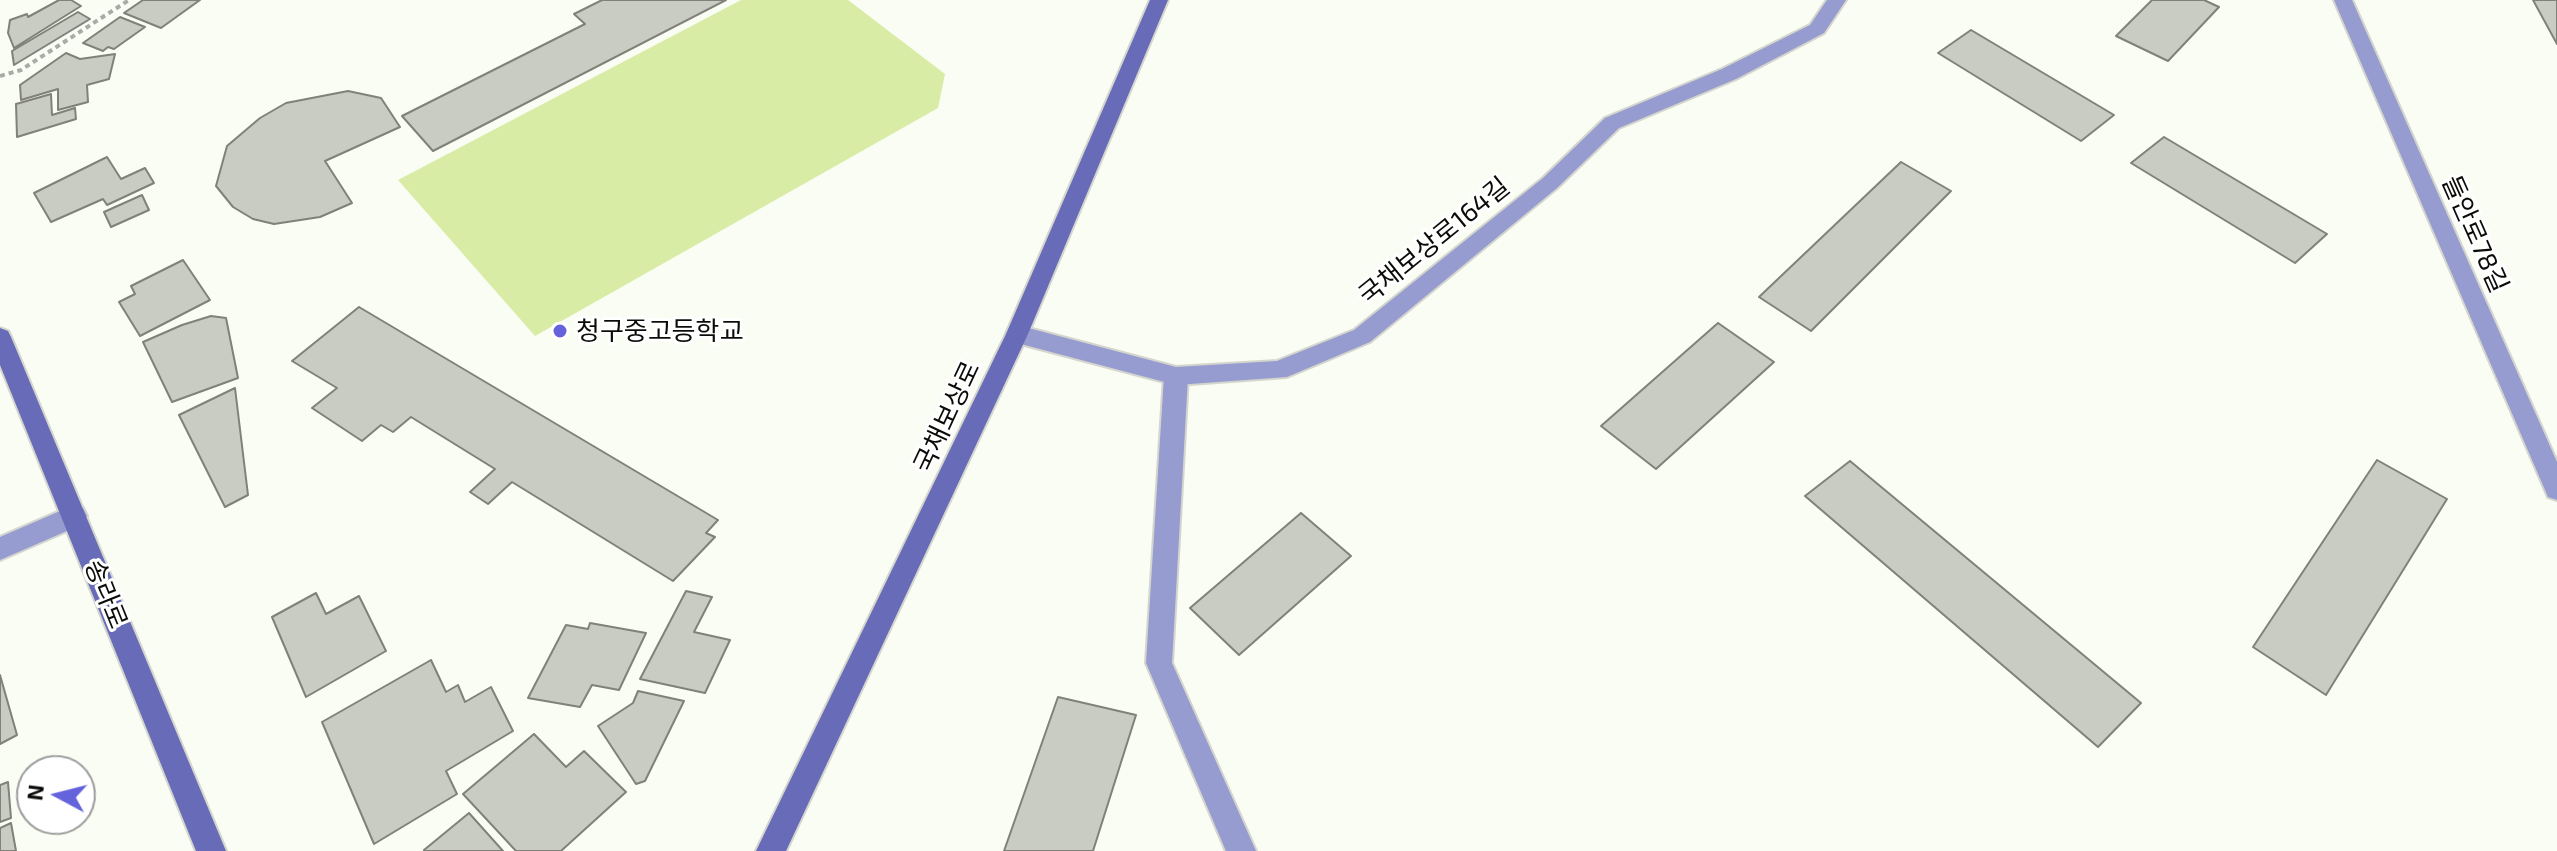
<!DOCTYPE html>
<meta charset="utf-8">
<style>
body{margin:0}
#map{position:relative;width:2557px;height:851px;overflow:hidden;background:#fafdf4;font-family:"Exo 2",sans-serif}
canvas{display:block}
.north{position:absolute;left:16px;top:755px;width:80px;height:80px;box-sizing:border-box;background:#fff;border:2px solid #9d9e9d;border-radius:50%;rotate:277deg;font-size:22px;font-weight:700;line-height:32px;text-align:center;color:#0b0c09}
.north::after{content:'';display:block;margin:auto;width:28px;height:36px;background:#6463dc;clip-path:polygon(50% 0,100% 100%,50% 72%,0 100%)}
</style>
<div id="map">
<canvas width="2557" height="851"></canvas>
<div class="north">N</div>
</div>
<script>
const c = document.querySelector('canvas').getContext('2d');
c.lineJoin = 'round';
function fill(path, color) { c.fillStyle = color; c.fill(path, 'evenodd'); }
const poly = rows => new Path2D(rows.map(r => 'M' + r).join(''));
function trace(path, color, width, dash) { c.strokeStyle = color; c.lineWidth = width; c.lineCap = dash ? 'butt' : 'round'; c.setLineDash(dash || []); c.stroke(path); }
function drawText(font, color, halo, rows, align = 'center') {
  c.font = font + ' "Exo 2","Noto Sans KR",sans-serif'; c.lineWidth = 6; c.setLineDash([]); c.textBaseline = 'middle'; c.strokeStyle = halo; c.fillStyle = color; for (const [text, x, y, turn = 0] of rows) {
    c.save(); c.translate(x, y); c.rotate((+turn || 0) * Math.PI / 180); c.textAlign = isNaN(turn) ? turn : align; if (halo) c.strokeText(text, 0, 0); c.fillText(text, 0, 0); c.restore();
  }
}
fill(poly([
 [741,0,848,0,945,74,938,108,535,336,398,180]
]), '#d8eca5');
const building = poly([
 [59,0,71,0,81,6,14,48,8,33,10,20,27,14,28,17,59,0],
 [143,0,200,0,161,28,124,13,143,0],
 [602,0,726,0,433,151,402,116,585,24,574,14,602,0],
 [2152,0,2204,0,2219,7,2168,61,2116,36,2152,0],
 [2533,0,2557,0,2557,44,2533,0],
 [78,12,90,19,14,65,12,51,78,12],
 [120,17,145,27,114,49,108,47,103,51,83,43,120,17],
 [1971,30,2114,115,2081,141,1938,53,1971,30],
 [66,53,80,59,115,54,109,79,87,85,88,102,58,110,58,89,21,100,20,85,66,53],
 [348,91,381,98,400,127,325,161,352,203,320,217,274,224,253,219,233,207,216,186,227,146,260,118,286,103,348,91],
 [51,94,52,115,75,108,76,119,17,137,16,104,51,94],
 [2164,137,2327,234,2295,263,2131,163,2164,137],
 [107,157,121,179,145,168,154,183,107,205,103,199,51,222,34,193,107,157],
 [1901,162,1951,191,1811,331,1759,297,1901,162],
 [142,195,149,210,111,227,104,212,142,195],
 [183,260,210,300,140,336,119,302,135,294,131,286,183,260],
 [359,307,718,520,706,533,715,537,673,581,512,482,488,504,470,492,495,469,411,417,393,432,381,425,362,441,312,408,337,388,292,361,359,307],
 [211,316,226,318,238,378,172,402,143,342,182,325,211,316],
 [1718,323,1774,362,1656,469,1601,426,1718,323],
 [235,388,248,495,225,507,179,415,235,388],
 [2377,460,2447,499,2326,695,2253,647,2377,460],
 [1850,461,2141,703,2098,747,1805,496,1850,461],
 [1301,513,1351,556,1239,655,1190,608,1301,513],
 [686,591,712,597,694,632,730,640,705,693,640,679,686,591],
 [316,593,326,614,359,596,386,651,306,697,272,617,316,593],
 [590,623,646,633,619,690,592,685,580,707,528,698,566,625,588,629,590,623],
 [431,660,446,692,458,685,465,702,491,687,513,731,446,771,457,794,374,844,322,722,431,660],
 [0,675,17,735,0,744,0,675],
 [638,691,684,701,645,781,636,784,598,726,633,703,638,691],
 [1058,697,1136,715,1093,851,1004,851,1058,697],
 [534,734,566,767,584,751,626,792,561,851,516,851,463,794,534,734],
 [8,782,11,818,0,822,0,785,8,782],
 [469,813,503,851,425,851,424,850,469,813],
 [11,823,16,851,0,851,0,828,11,823]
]);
fill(building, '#c9ccc3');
trace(building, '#80827a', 2);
const lane = poly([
 [1176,367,1184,369,1188,376,1172,663,1256,851,1226,851,1146,663,1164,376,1168,369,1176,367],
 [74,505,83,508,87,516,83,524,0,560,0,537,74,505]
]);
const street = poly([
 [1827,0,1846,0,1824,33,1736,79,1619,128,1557,188,1370,342,1287,377,1176,385,1017,343,1009,340,1006,334,1009,328,1017,325,1176,367,1277,361,1354,330,1543,178,1605,118,1722,69,1810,25,1827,0],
 [2334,0,2352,0,2557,462,2557,500,2548,497,2545,490,2334,0]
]);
const secondary = poly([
 [1150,0,1168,0,1028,334,786,851,756,851,1006,334,1150,0],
 [0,328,8,331,11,337,226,851,196,851,0,365,0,328]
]);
trace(lane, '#d4d6ce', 4);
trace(street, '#d4d6ce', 4);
trace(secondary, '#d4d6ce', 4);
trace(poly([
 [0,76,21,70,129,0]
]), '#a9aca5', 4, [5, 4]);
fill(lane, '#969bd0');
fill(street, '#969bd0');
fill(secondary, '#676bb8');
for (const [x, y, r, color] of [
 [560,331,8,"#6463dc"]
]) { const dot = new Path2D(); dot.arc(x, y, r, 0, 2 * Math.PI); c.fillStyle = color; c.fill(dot); trace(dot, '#fff', 3); }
drawText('26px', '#0b0c09', '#fff', [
 ["들안로78길",2475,234,66],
 ["국채보상로164길",1434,241,-39],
 ["국채보상로",947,417,-65],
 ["송라로",106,594,68]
]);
drawText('26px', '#0b0c09', '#fff', [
 ["청구중고등학교",576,331]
], 'left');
</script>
